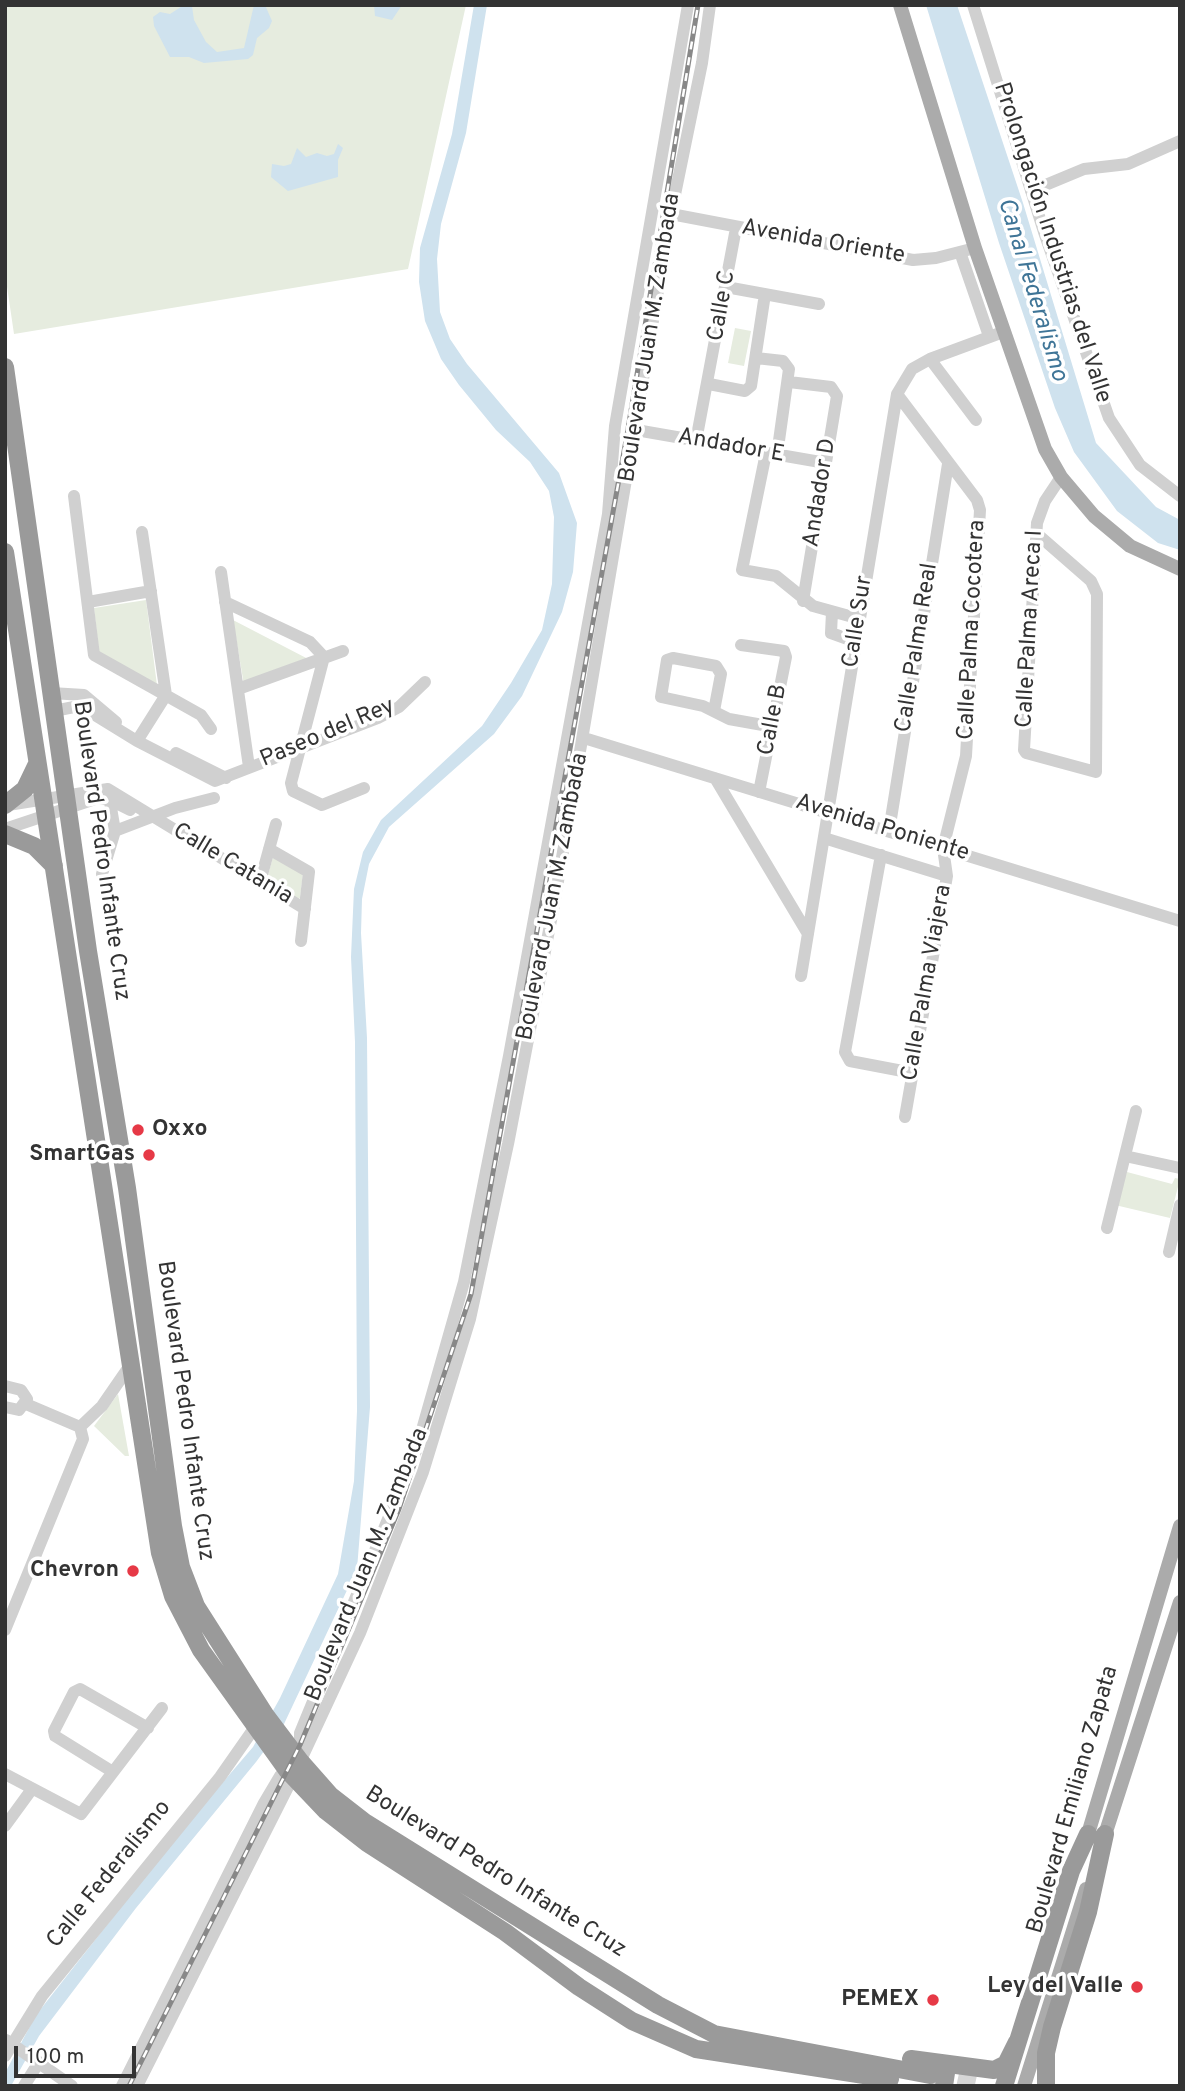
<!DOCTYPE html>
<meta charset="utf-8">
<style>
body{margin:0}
#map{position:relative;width:1185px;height:2091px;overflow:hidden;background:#fff;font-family:Overpass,sans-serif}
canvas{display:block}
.frame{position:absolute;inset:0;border:7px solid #333;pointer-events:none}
.scale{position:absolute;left:14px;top:2046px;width:122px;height:32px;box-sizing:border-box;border:4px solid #333;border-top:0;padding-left:9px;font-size:21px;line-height:24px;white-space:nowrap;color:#333;-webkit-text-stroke:5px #fff;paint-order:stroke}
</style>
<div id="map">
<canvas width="1185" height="2091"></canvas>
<div class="frame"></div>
<div class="scale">100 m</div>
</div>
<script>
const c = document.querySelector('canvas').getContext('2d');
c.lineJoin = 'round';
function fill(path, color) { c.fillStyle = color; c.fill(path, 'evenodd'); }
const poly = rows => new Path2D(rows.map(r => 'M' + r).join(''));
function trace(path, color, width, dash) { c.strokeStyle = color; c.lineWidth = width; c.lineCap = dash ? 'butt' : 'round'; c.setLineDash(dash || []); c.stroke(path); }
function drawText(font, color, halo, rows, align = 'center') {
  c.font = font + ' Overpass,sans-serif'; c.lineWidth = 7; c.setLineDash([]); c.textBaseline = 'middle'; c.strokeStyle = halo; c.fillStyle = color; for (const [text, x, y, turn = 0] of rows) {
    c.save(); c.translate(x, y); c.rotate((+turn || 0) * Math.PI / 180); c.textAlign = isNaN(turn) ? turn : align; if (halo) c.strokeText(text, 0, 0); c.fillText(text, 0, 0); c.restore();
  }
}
fill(poly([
 [5,5,466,5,408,269,14,334,5,273],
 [735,328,751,331,744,366,728,363],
 [146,600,158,693,100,660,94,608],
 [233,620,312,661,244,685],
 [273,857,303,873,300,898,295,901,265,886],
 [1127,1172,1172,1184,1175,1178,1180,1179,1170,1218,1115,1205],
 [118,1394,129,1456,125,1456,94,1426]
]), '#e6ecdf');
fill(poly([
 [184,5,192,6,194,20,206,42,217,52,244,48,254,5,265,5,272,21,269,28,257,38,253,55,248,59,204,63,189,57,170,57,154,26,153,17,160,12,170,14],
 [374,5,402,5,392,20,375,16],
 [474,5,487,5,466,133,441,224,437,259,440,312,450,339,467,364,559,473,577,523,573,572,562,612,522,696,494,734,389,827,369,864,362,899,361,933,367,1038,370,1407,357,1569,284,1724,256,1762,136,1908,39,2036,11,2086,5,2086,5,2073,36,2015,177,1836,253,1747,280,1698,338,1574,354,1481,357,1411,355,1042,351,957,354,889,363,852,381,820,482,726,511,683,542,630,552,584,554,517,549,491,530,462,496,430,459,385,441,359,425,321,419,282,420,248,452,134],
 [926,5,957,5,1023,203,1096,443,1156,507,1180,520,1180,550,1158,543,1117,511,1074,452,1055,408,999,243],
 [338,144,343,148,338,160,338,177,288,191,271,177,272,164,284,166,291,164,297,148,306,157,317,153,327,156,334,154]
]), '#cfe2ee');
trace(poly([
 [931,2075,982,2086]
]), '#d6d6d6', 18, [18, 9]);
trace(poly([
 [973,5,1044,232,1109,418,1140,465,1180,496],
 [1031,191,1084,169,1128,164,1180,141],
 [671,214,913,260,936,258,975,248],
 [960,252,989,336],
 [726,287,819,304],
 [756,358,783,361,789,369,777,455],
 [930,359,976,420],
 [789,382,831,387,837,396,803,601],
 [709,384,745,391,751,386,765,294],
 [897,394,977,500,980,510,966,756,943,848,947,876,905,1117],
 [636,430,826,463],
 [696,441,736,228],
 [766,453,742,570,776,576,813,606,860,619],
 [74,496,94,655,201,715,211,729],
 [1036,533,1091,581,1097,594,1096,772,1026,753,1024,750,1037,523,1045,501,1061,477],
 [221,572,249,767],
 [88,602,151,591],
 [225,602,310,642,324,657,291,783,293,791,322,805,364,788],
 [832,612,831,633,856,642],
 [741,645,784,651,786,657,759,792],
 [238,689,343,651],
 [51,693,84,695,116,722],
 [54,711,74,707,85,709,137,741,215,781,378,718,399,707,425,682],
 [714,711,721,674,716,666,673,658,667,660,661,697,703,706,729,719,774,727],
 [584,738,1180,921],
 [137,741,166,695,142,532],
 [176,753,226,778],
 [715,778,808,934],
 [8,805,108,789,305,909],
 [5,829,98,798,110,800,130,810],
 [115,831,175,808,214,798],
 [889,831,948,464],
 [824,838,947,876],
 [269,849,309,872,301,941],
 [881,855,845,1052,850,1061,913,1073],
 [102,874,115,831,109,796],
 [260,882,276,824],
 [801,976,897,394,912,369,930,359,1003,332],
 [1125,1156,1180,1168],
 [1107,1228,1136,1111],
 [1169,1252,1180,1205],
 [5,1386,21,1390,27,1399,19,1410,5,1407],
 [26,1404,80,1427],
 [80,1427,102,1406,131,1364],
 [5,1630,83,1439,80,1427],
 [300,1754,300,1733,416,1451,464,1282,509,1056,608,514,615,426,688,5],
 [113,1772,55,1736,54,1731,74,1692,80,1689,148,1728],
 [5,1774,81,1814,162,1708],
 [5,1826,32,1789],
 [6,2040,72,2086],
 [5,2056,42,1996,220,1777,255,1727],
 [24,2086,39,2062],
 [122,2086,264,1803,280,1776,294,1765],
 [137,2086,293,1777,360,1633,423,1472,470,1319,508,1144,555,899,671,214,702,63,710,5]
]), '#d0d0d0', 12);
trace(poly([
 [900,5,975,248,1045,449,1061,477,1094,516,1130,546,1180,569],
 [1085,1844,1180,1526],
 [1102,1844,1180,1602],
 [1024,2086,1086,1889]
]), '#ababab', 14);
trace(poly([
 [5,367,88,951,127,1188,173,1526,181,1567,196,1606,266,1716,300,1761,330,1795,366,1823,658,2005,714,2034,930,2075],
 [5,552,160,1553,173,1596,201,1650,287,1770,326,1811,367,1843,505,1932,579,1987,632,2021,696,2049,890,2079],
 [5,805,25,789,37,764],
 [5,834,34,846,54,866],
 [911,2059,994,2070,1006,2064,1017,2042],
 [931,2064,946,2073,944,2086],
 [1004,2086,1071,1871,1088,1834],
 [1046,2086,1046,2053,1052,2027,1088,1912,1105,1834]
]), '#9a9a9a', 18);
const rail = poly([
 [129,2086,300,1745,399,1509,471,1294,627,435,698,5]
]);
trace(rail, '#888', 5);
trace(rail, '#fff', 2.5, [8]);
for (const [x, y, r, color] of [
 [138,1130,7,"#e63946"],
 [149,1155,7,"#e63946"],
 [133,1571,7,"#e63946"],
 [1137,1987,7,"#e63946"],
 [933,2000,7,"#e63946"]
]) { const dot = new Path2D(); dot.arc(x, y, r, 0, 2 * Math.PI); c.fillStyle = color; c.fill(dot); trace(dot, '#fff', 2.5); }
drawText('23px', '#333', '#fff', [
 ["Avenida Oriente",823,243,10],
 ["Prolongación Industrias del Valle",1051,243,72],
 ["Calle C",723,306,-80],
 ["Boulevard Juan M. Zambada",651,338,-81],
 ["Andador E",731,447,10],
 ["Andador D",821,493,-81],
 ["Calle Sur",859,622,-81],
 ["Calle Palma Areca I",1031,629,-87],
 ["Calle Palma Cocotera",973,630,-87],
 ["Calle Palma Real",918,648,-81],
 ["Calle B",774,720,-79],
 ["Paseo del Rey",328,734,-23],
 ["Avenida Poniente",882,829,17],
 ["Boulevard Pedro Infante Cruz",100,851,82],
 ["Calle Catania",232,865,31],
 ["Boulevard Juan M. Zambada",554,897,-79],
 ["Calle Palma Viajera",928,983,-80],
 ["Boulevard Pedro Infante Cruz",184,1411,82],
 ["Boulevard Juan M. Zambada",368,1565,-68],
 ["Boulevard Emiliano Zapata",1074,1800,-74],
 ["Boulevard Pedro Infante Cruz",495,1873,32],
 ["Calle Federalismo",110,1875,-51]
]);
drawText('bold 23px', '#333', '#fff', [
 ["Oxxo",152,1130,"left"],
 ["SmartGas",135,1155],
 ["Chevron",119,1571],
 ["Ley del Valle",1123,1987],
 ["PEMEX",919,2000]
], 'right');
drawText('italic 24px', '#3f7597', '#fff', [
 ["Canal Federalismo",1031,290,73]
]);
</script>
